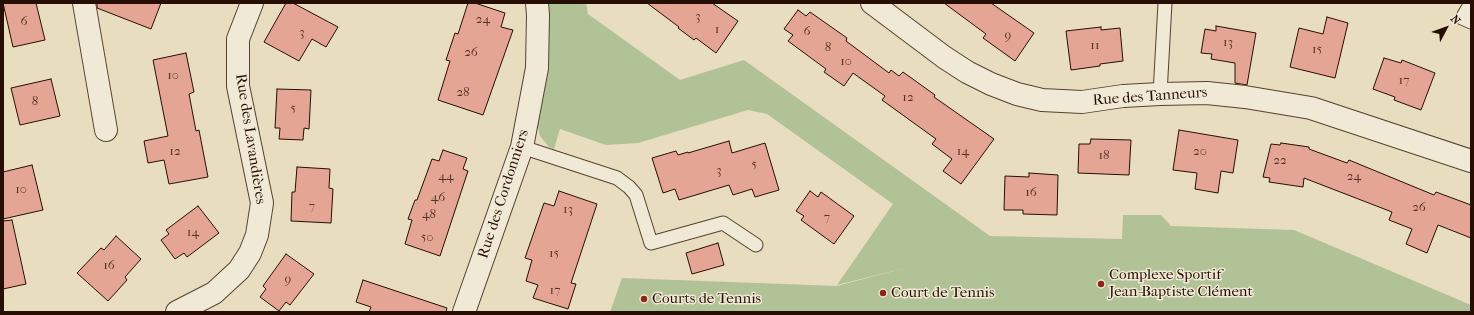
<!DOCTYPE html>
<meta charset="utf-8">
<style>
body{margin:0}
#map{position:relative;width:1474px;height:315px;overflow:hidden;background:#e8ddbe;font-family:"IM FELL French Canon",serif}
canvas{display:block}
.frame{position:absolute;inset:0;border:4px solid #270e03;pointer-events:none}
.north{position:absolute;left:1426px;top:8px;width:40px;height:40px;-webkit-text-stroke:3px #f0e9d5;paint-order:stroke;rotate:49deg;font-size:11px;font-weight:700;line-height:16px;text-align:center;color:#270e03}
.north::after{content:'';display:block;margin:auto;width:14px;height:18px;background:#270e03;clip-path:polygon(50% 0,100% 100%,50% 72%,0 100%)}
</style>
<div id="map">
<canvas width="1474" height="315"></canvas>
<div class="frame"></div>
<div class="north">N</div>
</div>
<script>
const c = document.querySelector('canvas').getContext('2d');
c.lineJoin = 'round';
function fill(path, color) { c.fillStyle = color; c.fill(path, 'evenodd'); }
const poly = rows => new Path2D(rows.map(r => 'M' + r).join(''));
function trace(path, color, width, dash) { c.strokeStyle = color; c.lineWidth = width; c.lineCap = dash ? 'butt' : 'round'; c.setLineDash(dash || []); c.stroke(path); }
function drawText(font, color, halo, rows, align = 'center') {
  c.font = font + ' "IM FELL French Canon",serif'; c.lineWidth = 3; c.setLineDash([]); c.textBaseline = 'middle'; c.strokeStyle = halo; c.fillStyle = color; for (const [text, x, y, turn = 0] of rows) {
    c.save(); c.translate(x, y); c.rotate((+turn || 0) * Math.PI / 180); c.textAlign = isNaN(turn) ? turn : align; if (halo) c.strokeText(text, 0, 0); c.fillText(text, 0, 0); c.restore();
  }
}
fill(poly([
 [548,3,586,3,588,14,680,80,744,60,990,236,1122,239,1123,215,1161,215,1171,226,1294,230,1471,305,1471,312,610,312,622,278,837,286,909,267,837,285,893,204,767,114,748,110,638,143,606,145,560,129,554,149,549,147,540,136,537,123,542,95,549,25]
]), '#b0c296');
const building = poly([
 [3,3,36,3,45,40,13,47,3,3],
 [97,3,161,3,151,29,97,8,97,3],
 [286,3,293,3,338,27,326,47,312,39,299,61,264,42,286,3],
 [468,3,475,3,505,13,501,27,513,30,483,115,438,100,450,61,446,60,455,33,458,34,468,3],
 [647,3,712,3,738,21,716,53,696,38,694,40,678,28,679,27,647,3],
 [944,3,991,3,1034,33,1015,61,983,38,986,34,944,3],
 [798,10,806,16,810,12,847,38,846,41,889,73,891,70,899,76,903,72,935,95,934,97,994,139,961,184,943,171,952,159,932,144,936,139,882,100,885,96,853,73,844,86,824,72,826,69,788,41,793,35,784,29,798,10],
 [1327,17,1348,23,1335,78,1290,67,1299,28,1323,34,1327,17],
 [1216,26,1256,33,1247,85,1235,83,1235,63,1211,59,1212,54,1201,53,1205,29,1216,31,1216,26],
 [1101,27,1101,30,1120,28,1123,61,1100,64,1100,66,1071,70,1066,31,1101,27],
 [186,53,194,92,189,94,196,131,199,130,208,177,169,184,164,160,148,163,144,141,168,136,153,60,186,53],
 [1384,58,1401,63,1402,60,1435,73,1421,110,1394,100,1395,97,1373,89,1384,58],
 [51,79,60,116,20,125,11,88,51,79],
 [277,89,311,90,309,129,304,128,303,140,279,139,280,128,275,128,277,89],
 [1179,130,1238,140,1233,173,1221,171,1218,193,1195,189,1197,173,1173,170,1179,130],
 [1091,139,1131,140,1129,175,1078,173,1079,144,1090,144,1091,139],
 [729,141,732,153,765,143,779,190,755,197,752,189,733,195,729,185,679,200,675,189,663,193,652,158,676,151,678,155,688,152,688,153,729,141],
 [1281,143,1309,147,1309,149,1347,163,1349,160,1434,195,1436,192,1471,205,1471,238,1438,225,1427,253,1406,244,1412,229,1389,220,1392,212,1304,178,1303,187,1269,182,1270,178,1263,177,1271,144,1280,145,1281,143],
 [443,150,467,158,463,169,468,171,440,256,405,244,412,220,408,219,415,200,417,200,432,159,439,161,443,150],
 [32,165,43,210,3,219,3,172,32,165],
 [297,167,330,169,329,188,333,189,331,223,291,221,292,192,295,192,297,167],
 [1029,173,1058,175,1057,215,1023,214,1023,210,1004,210,1005,176,1029,177,1029,173],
 [559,191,597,204,571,283,576,284,568,309,533,298,538,285,526,281,532,260,525,258,544,203,554,206,559,191],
 [810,191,818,197,821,192,854,216,834,244,801,220,804,216,796,211,810,191],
 [198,206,219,233,187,257,184,253,175,259,161,240,169,234,166,230,198,206],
 [12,220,26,284,3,289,3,221,12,220],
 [116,236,141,259,125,277,127,280,108,301,77,273,101,248,104,250,116,236],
 [718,243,724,265,692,274,686,253,718,243],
 [286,254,314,274,290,305,286,302,279,311,260,297,266,289,263,286,286,254],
 [363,280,447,308,446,312,369,312,371,307,356,302,363,280]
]);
fill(building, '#e5a595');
trace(building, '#270e03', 1);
const service = poly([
 [1471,3,1462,18,1471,22],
 [1160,94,1165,3],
 [522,147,617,178,629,187,636,195,651,243,723,223,756,245]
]);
const minor = poly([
 [84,3,106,130],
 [872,3,944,57,967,72,991,84,1017,94,1042,100,1082,102,1123,96,1160,94,1207,93,1245,97,1311,108,1471,161],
 [177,312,214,293,239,270,250,253,257,235,262,203,238,86,238,39,252,3],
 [464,312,522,147,537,68,538,15,537,3]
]);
trace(service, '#574232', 15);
trace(minor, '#574232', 24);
trace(service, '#f0e9d5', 13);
trace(minor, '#f0e9d5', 22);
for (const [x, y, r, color] of [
 [1101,284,4,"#8f2418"],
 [883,293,4,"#8f2418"],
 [644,299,4,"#8f2418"]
]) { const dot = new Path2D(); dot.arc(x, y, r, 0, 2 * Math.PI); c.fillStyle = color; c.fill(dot); trace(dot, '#f0e9d5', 1.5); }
drawText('13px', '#563428', null, [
 ["3",698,17],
 ["24",483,20],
 ["6",24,22],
 ["1",717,30],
 ["6",807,32],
 ["3",302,33],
 ["9",1008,36],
 ["13",1228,43],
 ["11",1095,46],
 ["8",828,48],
 ["15",1317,50],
 ["26",471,53],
 ["10",846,62],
 ["10",173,76],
 ["17",1404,81],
 ["28",463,93],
 ["12",908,98],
 ["8",35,102],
 ["5",293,109],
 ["12",175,152],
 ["14",963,152],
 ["20",1200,152],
 ["18",1104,156],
 ["22",1280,161],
 ["5",754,165],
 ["3",719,171],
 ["44",446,177],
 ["24",1354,177],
 ["10",21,190],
 ["16",1031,193],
 ["46",438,198],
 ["7",312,207],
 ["26",1419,208],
 ["13",568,210],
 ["48",429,215],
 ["7",827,218],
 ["14",193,233],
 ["50",427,238],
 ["15",554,254],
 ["16",109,266],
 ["9",288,280],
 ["17",555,291]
]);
drawText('15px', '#270e03', '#f0e9d5', [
 ["Rue des Tanneurs",1150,97,-4],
 ["Rue des Lavandières",250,139,81],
 ["Rue des Cordonniers",504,194,-72]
]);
drawText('15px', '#270e03', '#f0e9d5', [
 ["Complexe Sportif",1109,275],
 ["Jean-Baptiste Clément",1109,292],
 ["Court de Tennis",891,293],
 ["Courts de Tennis",652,299]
], 'left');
</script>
